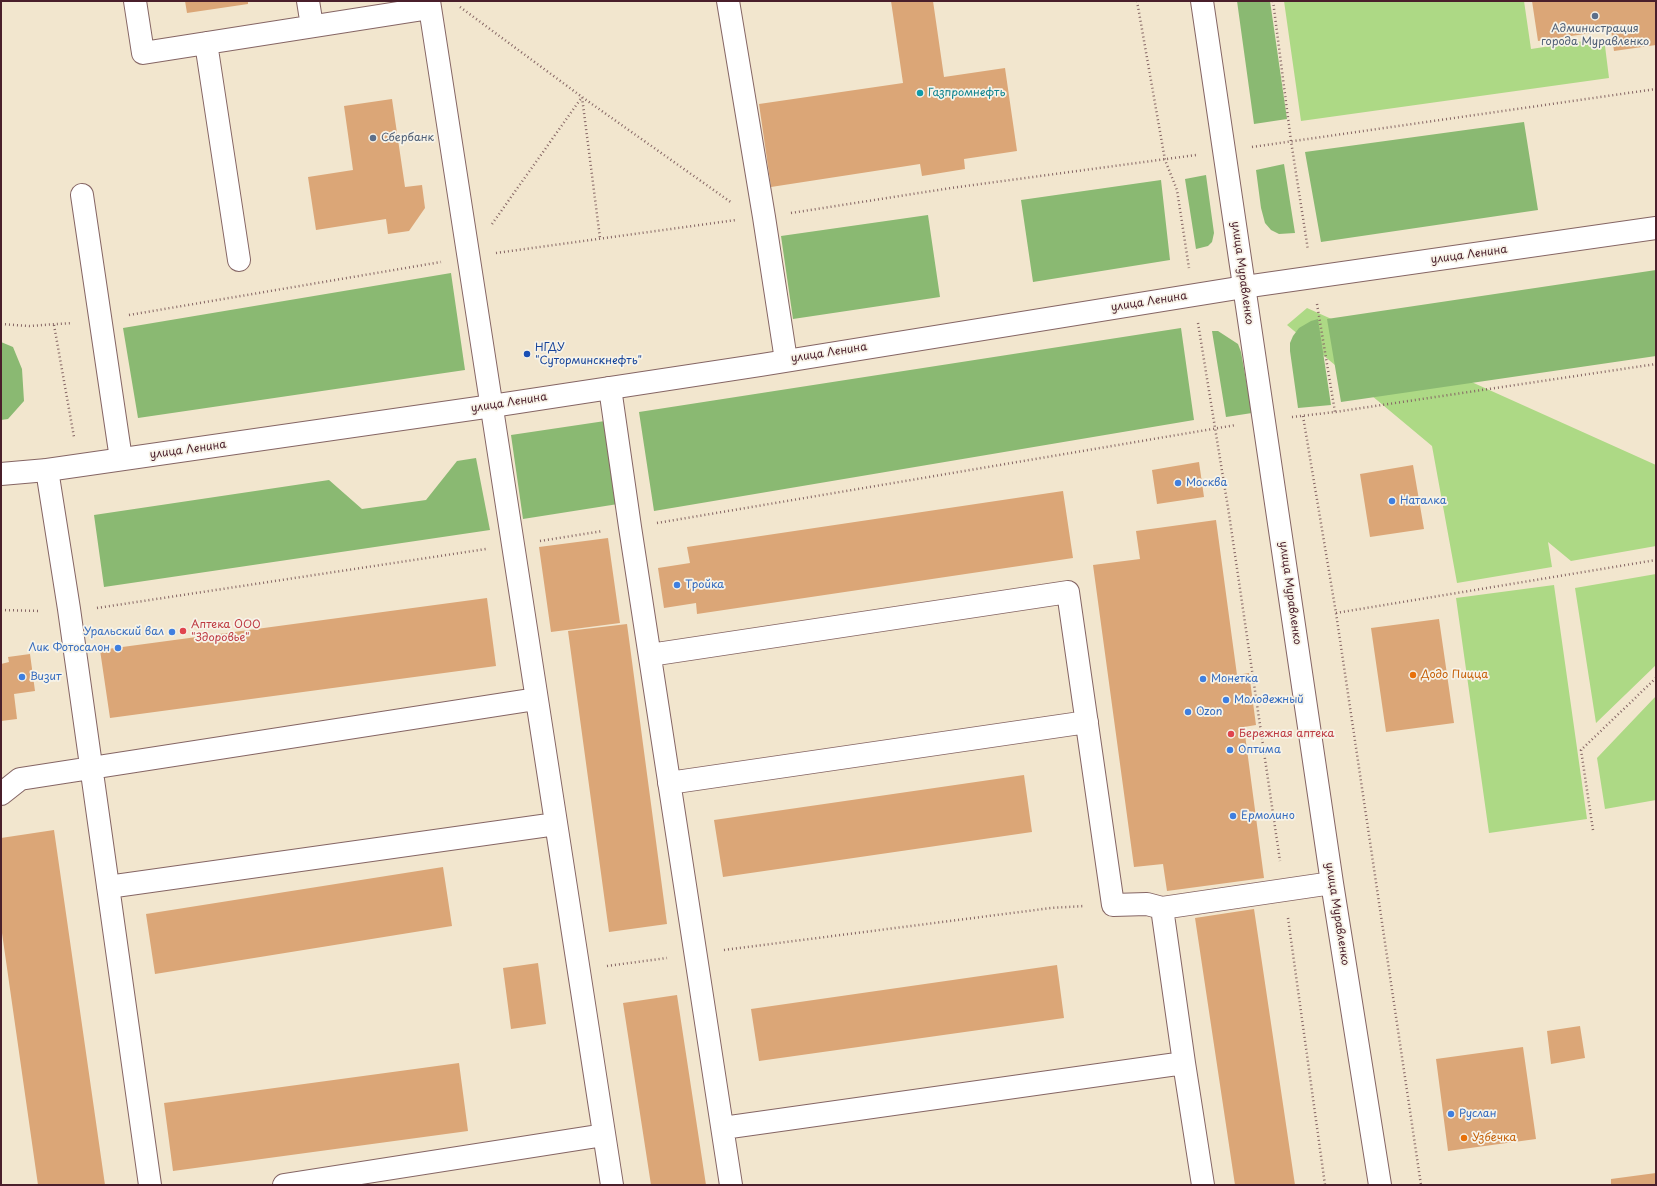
<!DOCTYPE html>
<meta charset="utf-8">
<style>
body{margin:0}
#map{position:relative;width:1657px;height:1186px;overflow:hidden;background:#f2e6ce;font-family:"Playpen Sans",sans-serif}
canvas{display:block}
.frame{position:absolute;inset:0;border:2px solid #4a1f2b;pointer-events:none}
</style>
<div id="map">
<canvas width="1657" height="1186"></canvas>
<div class="frame"></div>
</div>
<script>
const c = document.querySelector('canvas').getContext('2d');
c.lineJoin = 'round';
function fill(path, color) { c.fillStyle = color; c.fill(path, 'evenodd'); }
const poly = rows => new Path2D(rows.map(r => 'M' + r).join(''));
function trace(path, color, width, dash) { c.strokeStyle = color; c.lineWidth = width; c.lineCap = dash ? 'butt' : 'round'; c.setLineDash(dash || []); c.stroke(path); }
function drawText(font, color, halo, rows, align = 'center') {
  c.font = font + ' "Playpen Sans",sans-serif'; c.lineWidth = 3.5; c.setLineDash([]); c.textBaseline = 'middle'; c.strokeStyle = halo; c.fillStyle = color; for (const [text, x, y, turn = 0] of rows) {
    c.save(); c.translate(x, y); c.rotate((+turn || 0) * Math.PI / 180); c.textAlign = isNaN(turn) ? turn : align; if (halo) c.strokeText(text, 0, 0); c.fillText(text, 0, 0); c.restore();
  }
}
fill(poly([
 [1284,1,1524,1,1531,49,1604,38,1609,78,1301,121],
 [1307,308,1656,465,1656,546,1571,561,1548,542,1552,567,1457,583,1432,446,1287,325],
 [1656,574,1656,665,1596,723,1575,588],
 [1554,585,1587,819,1489,833,1456,598],
 [1656,696,1656,800,1605,809,1597,758]
]), '#add985');
fill(poly([
 [1237,1,1270,1,1287,119,1254,124],
 [1524,122,1538,210,1321,242,1305,152],
 [1284,164,1295,233,1279,234,1271,230,1265,223,1261,208,1256,170],
 [1206,175,1214,233,1212,242,1208,246,1196,249,1185,179],
 [1161,180,1170,260,1033,282,1021,200],
 [928,215,940,297,793,319,781,236],
 [1656,270,1656,356,1341,402,1327,319],
 [451,273,465,370,138,418,123,328],
 [1318,319,1331,405,1298,408,1290,351,1290,343,1293,336,1299,328,1311,321],
 [1181,328,1194,420,654,511,639,412],
 [1212,331,1218,331,1238,344,1241,352,1252,413,1226,417],
 [1,342,13,347,22,369,24,401,8,419,1,420],
 [605,421,618,504,523,519,511,435],
 [476,458,490,530,104,587,94,515,329,480,362,509,426,500,457,461]
]), '#8ab972');
fill(poly([
 [185,1,248,1,248,4,187,13],
 [891,1,933,1,944,77,1005,68,1017,151,964,159,965,169,922,176,920,164,771,187,759,104,903,83],
 [1532,1,1656,1,1656,45,1614,51,1611,30,1538,41],
 [392,99,405,187,422,185,425,208,409,231,388,234,386,219,316,230,308,177,353,170,344,106],
 [1199,462,1204,497,1157,504,1152,470],
 [1413,465,1424,529,1370,537,1360,474],
 [1063,491,1073,558,697,614,696,603,664,608,658,568,690,563,687,547],
 [1216,520,1237,675,1249,673,1256,725,1244,727,1264,878,1167,891,1163,864,1134,867,1093,565,1140,559,1136,531],
 [608,538,620,623,551,632,539,547],
 [487,598,496,666,110,718,100,650],
 [1439,619,1454,723,1386,732,1371,628],
 [627,624,667,924,609,932,568,631],
 [30,654,35,691,14,694,17,719,1,721,1,664,9,662,8,657],
 [1024,775,1032,832,723,877,714,820],
 [54,830,105,1185,38,1185,1,926,1,838],
 [443,867,452,926,155,974,146,914],
 [1254,909,1295,1185,1235,1185,1195,918],
 [538,963,546,1024,511,1029,503,968],
 [1057,965,1064,1018,759,1061,751,1009],
 [677,995,706,1185,651,1185,623,1003],
 [1580,1026,1585,1058,1551,1064,1547,1031],
 [1523,1047,1536,1139,1448,1151,1436,1059],
 [459,1063,468,1131,173,1171,164,1103],
 [1656,1173,1656,1185,1611,1185,1611,1179]
]), '#dba677');
const minor = poly([
 [135,1,143,53,430,8],
 [308,1,312,26],
 [429,1,612,1185],
 [728,1,764,217,786,360],
 [1202,1,1332,883,1380,1185],
 [206,43,239,260],
 [82,195,121,459],
 [610,388,630,527,731,1185],
 [47,470,69,609,150,1185],
 [650,655,1068,592,1113,905,1147,904,1162,908,1184,1063,1203,1185],
 [669,783,1087,722],
 [1,794,20,779,536,699],
 [108,887,556,824],
 [1162,908,1332,883],
 [723,1128,1184,1063],
 [284,1185,604,1135]
]);
const major = poly([
 [1,474,47,470,492,406,761,365,1244,287,1656,228]
]);
trace(minor, '#856564', 24);
trace(major, '#856564', 24);
trace(poly([
 [1137,1,1165,160,1177,190,1189,268],
 [1273,1,1291,141,1308,250],
 [460,7,582,97,732,203],
 [1252,147,1656,89],
 [791,213,951,188,1196,155],
 [492,224,582,97,600,238],
 [496,253,736,220],
 [1317,304,1335,412],
 [129,315,441,262],
 [1198,323,1229,514,1280,861],
 [1,324,29,326,72,323],
 [54,325,74,437],
 [1303,416,1336,613,1421,1185],
 [1292,417,1335,412,1656,364],
 [657,523,1236,425],
 [540,541,603,531],
 [97,608,486,549],
 [1,610,40,611],
 [1336,613,1656,560],
 [1593,830,1581,750,1656,678],
 [1288,918,1325,1185],
 [724,950,1051,908,1084,906],
 [607,966,667,958]
]), '#856564', 2.5, [1, 3]);
trace(minor, '#fff', 22);
trace(major, '#fff', 22);
for (const [x, y, r, color] of [
 [1595,16,4,"#5c6f8a"],
 [920,93,4,"#0f9aa8"],
 [373,138,4,"#5c6f8a"],
 [527,354,4,"#1a4fb4"],
 [1178,483,4,"#3f7fe0"],
 [1392,501,4,"#3f7fe0"],
 [677,585,4,"#3f7fe0"],
 [183,631,4,"#e0444e"],
 [172,632,4,"#3f7fe0"],
 [118,648,4,"#3f7fe0"],
 [1413,675,4,"#e8710a"],
 [22,677,4,"#3f7fe0"],
 [1203,679,4,"#3f7fe0"],
 [1226,700,4,"#3f7fe0"],
 [1188,712,4,"#3f7fe0"],
 [1231,734,4,"#e0444e"],
 [1230,750,4,"#3f7fe0"],
 [1233,816,4,"#3f7fe0"],
 [1451,1114,4,"#3f7fe0"],
 [1464,1138,4,"#e8710a"]
]) { const dot = new Path2D(); dot.arc(x, y, r, 0, 2 * Math.PI); c.fillStyle = color; c.fill(dot); trace(dot, '#f7f3e8', 1.5); }
drawText('11px', '#4e5e75', '#f7f3e8', [
 ["Администрация",1595,29],
 ["города Муравленко",1595,42],
 ["Сбербанк",381,138,"left"]
]);
drawText('11px', '#0d838f', '#f7f3e8', [
 ["Газпромнефть",928,93]
], 'left');
drawText('11px', '#4a1f2b', '#f7f3e8', [
 ["улица Ленина",1469,255,-8],
 ["улица Муравленко",1242,273,82],
 ["улица Ленина",1149,302,-9],
 ["улица Ленина",829,353,-9],
 ["улица Ленина",509,403,-9],
 ["улица Ленина",188,450,-8],
 ["улица Муравленко",1290,593,82],
 ["улица Муравленко",1337,914,81]
]);
drawText('11px', '#164399', '#f7f3e8', [
 ["НГДУ",535,348],
 ["\"Суторминскнефть\"",535,361]
], 'left');
drawText('11px', '#366cbe', '#f7f3e8', [
 ["Москва",1186,483],
 ["Наталка",1400,501],
 ["Тройка",685,585],
 ["Уральский вал",164,632,"right"],
 ["Лик Фотосалон",110,648,"right"],
 ["Визит",30,677],
 ["Монетка",1211,679],
 ["Молодежный",1234,700],
 ["Ozon",1196,712],
 ["Оптима",1238,750],
 ["Ермолино",1241,816],
 ["Руслан",1459,1114]
], 'left');
drawText('11px', '#be3a42', '#f7f3e8', [
 ["Аптека ООО",191,625],
 ["\"Здоровье\"",191,638],
 ["Бережная аптека",1239,734]
], 'left');
drawText('11px', '#c56008', '#f7f3e8', [
 ["Додо Пицца",1421,675],
 ["Узбечка",1472,1138]
], 'left');
</script>
